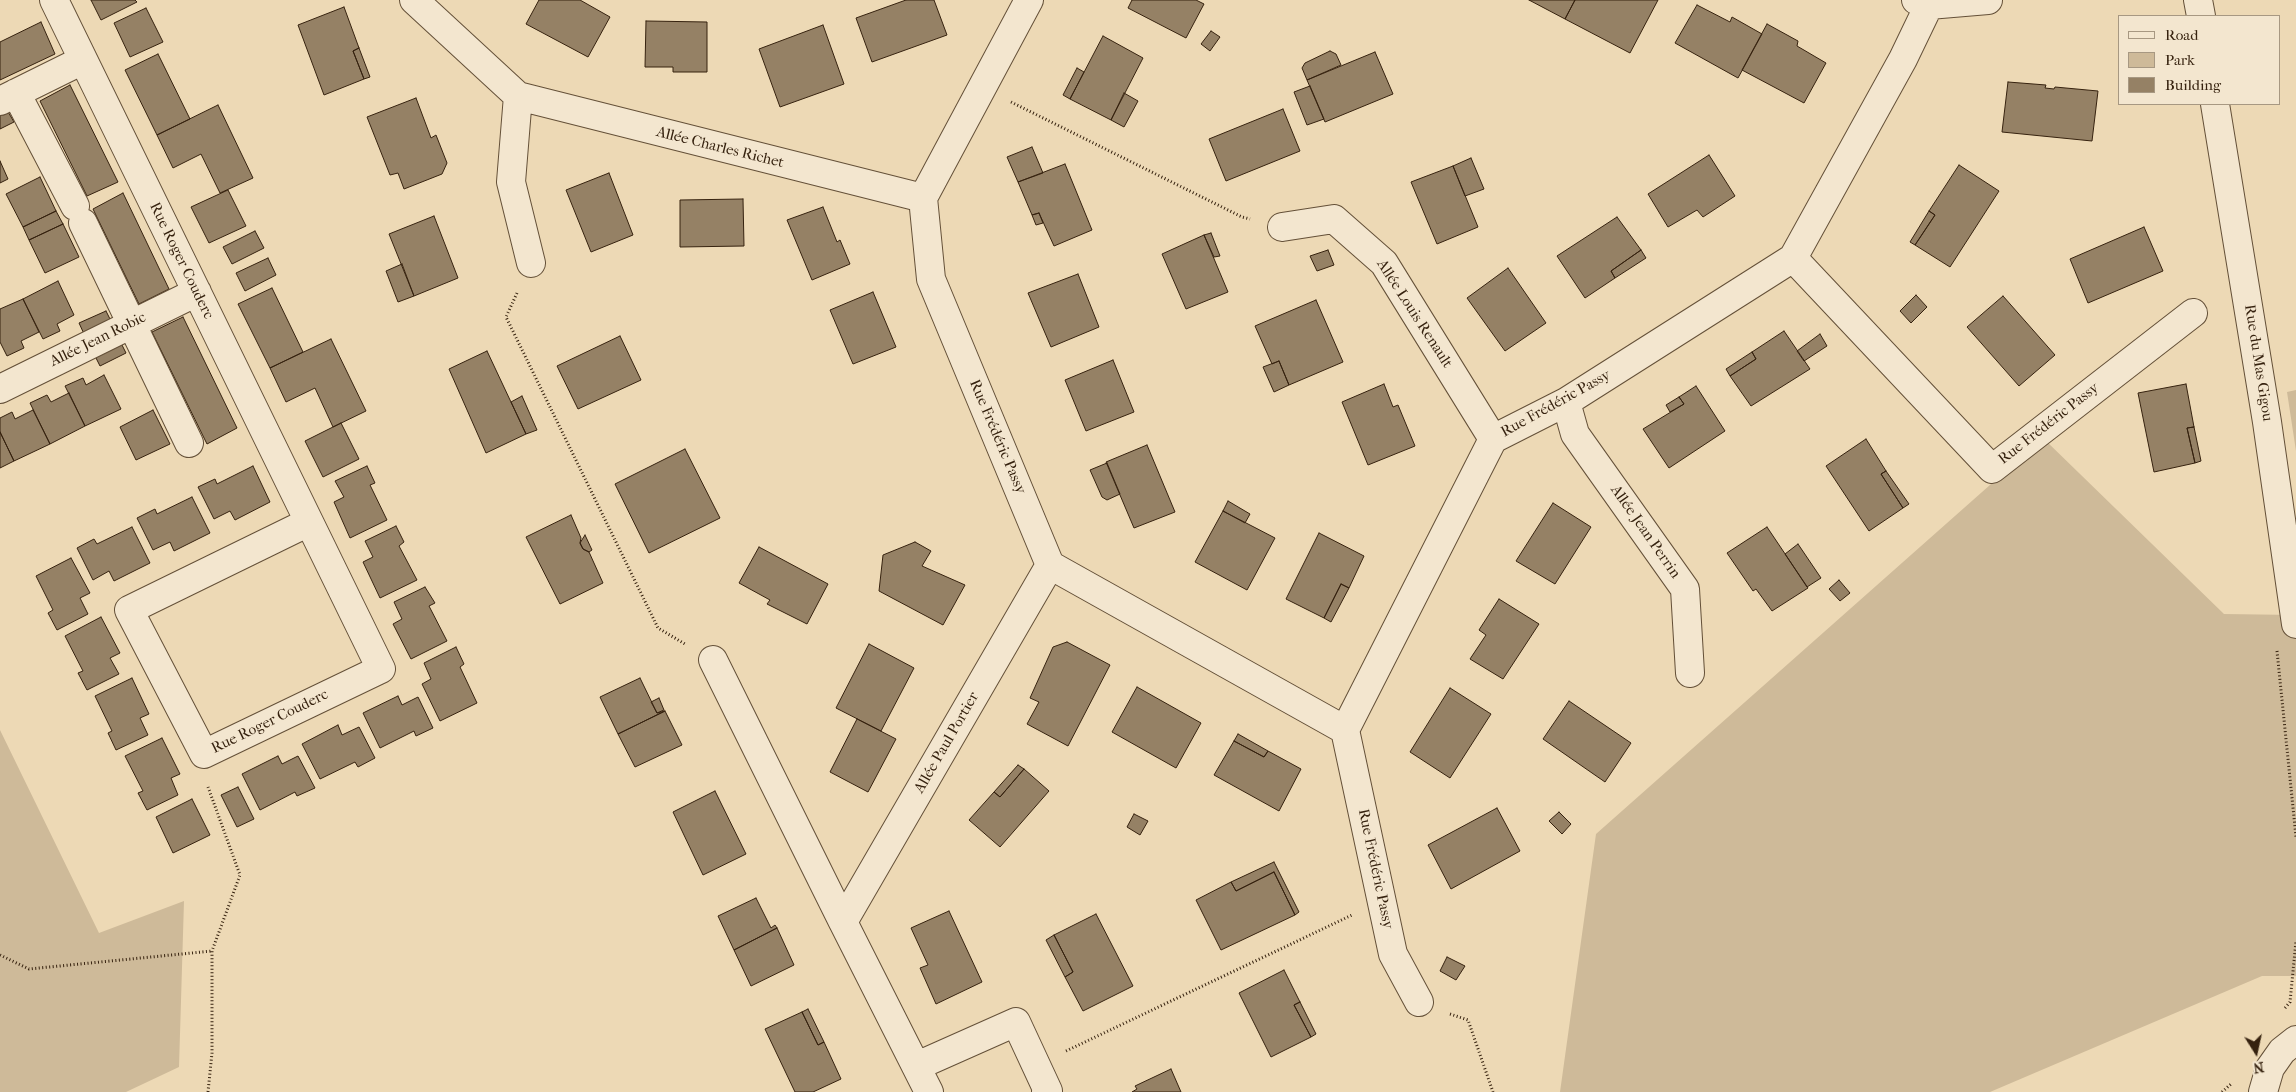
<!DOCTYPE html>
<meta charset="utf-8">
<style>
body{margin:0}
#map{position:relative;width:2296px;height:1092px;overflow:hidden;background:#edd9b5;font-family:"IM FELL French Canon",serif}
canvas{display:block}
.legend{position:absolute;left:2118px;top:15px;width:162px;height:90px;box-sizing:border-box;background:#f3e6cf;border:1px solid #a79882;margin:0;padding:6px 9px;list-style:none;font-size:15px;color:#36220f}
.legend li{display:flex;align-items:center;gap:10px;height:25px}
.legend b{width:25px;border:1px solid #a79882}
.north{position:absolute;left:2231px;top:1027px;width:50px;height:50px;-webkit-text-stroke:4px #f3e6cf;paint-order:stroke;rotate:170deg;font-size:14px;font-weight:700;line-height:20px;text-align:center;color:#36220f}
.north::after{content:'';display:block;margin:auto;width:18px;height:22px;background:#36220f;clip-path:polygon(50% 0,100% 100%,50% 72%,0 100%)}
</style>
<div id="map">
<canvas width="2296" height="1092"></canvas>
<ul class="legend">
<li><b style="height:6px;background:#f3e6cf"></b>Road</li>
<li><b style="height:14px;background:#ceba99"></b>Park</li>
<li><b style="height:14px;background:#958165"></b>Building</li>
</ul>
<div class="north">N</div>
</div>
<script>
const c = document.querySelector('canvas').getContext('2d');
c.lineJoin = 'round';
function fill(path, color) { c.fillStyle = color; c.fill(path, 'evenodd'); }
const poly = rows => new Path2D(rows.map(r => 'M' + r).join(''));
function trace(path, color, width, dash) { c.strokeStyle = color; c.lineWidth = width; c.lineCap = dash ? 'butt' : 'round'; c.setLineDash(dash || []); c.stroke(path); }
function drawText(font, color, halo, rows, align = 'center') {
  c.font = font + ' "IM FELL French Canon",serif'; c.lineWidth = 4; c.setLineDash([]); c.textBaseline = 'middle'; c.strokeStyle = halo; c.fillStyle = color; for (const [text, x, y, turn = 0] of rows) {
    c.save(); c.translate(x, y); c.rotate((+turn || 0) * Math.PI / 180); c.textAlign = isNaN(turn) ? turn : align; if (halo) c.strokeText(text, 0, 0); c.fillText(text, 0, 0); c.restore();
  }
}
fill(poly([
 [2296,390,2296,451,2287,392],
 [2043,438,2224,614,2296,615,2296,976,2262,976,1990,1092,1560,1092,1596,834],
 [0,730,99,933,184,901,179,1067,126,1092,0,1092]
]), '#ceba99');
const building = poly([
 [91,0,135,0,137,2,101,20,91,0],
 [539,0,580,0,610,17,588,57,526,24,539,0],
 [906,0,934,0,947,35,872,62,856,18,906,0],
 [1132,0,1196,0,1204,4,1186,38,1128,8,1132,0],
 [1529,0,1575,0,1565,19,1529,0],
 [1575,0,1658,0,1630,53,1565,19,1575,0],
 [1697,5,1730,22,1732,17,1762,34,1738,78,1675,43,1697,5],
 [344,7,359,48,353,51,364,79,324,95,298,25,344,7],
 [146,8,163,42,130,57,114,23,146,8],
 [646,21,707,22,707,72,673,72,673,67,645,67,646,21],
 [41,22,55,54,0,80,0,42,41,22],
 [1767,24,1798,41,1797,46,1826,63,1804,103,1742,70,1767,24],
 [823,25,844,84,780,107,759,49,823,25],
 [1211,31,1220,37,1210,51,1201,44,1211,31],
 [1103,36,1143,58,1111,120,1070,99,1103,36],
 [359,48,370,77,364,79,353,51,359,48],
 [1330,51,1336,54,1341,65,1307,80,1302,68,1305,63,1330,51],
 [1375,52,1393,94,1325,122,1307,80,1375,52],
 [158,54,190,119,157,135,125,70,158,54],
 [1077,68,1084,72,1070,99,1063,95,1077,68],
 [2008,82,2046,85,2045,88,2054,89,2055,87,2098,91,2092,141,2002,132,2008,82],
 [70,85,118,182,87,196,40,101,70,85],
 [1310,86,1324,119,1307,125,1294,92,1310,86],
 [1124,93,1138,101,1124,127,1111,120,1124,93],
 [416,98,431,138,436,135,447,163,442,174,404,189,398,173,390,175,367,117,416,98],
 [218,105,253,178,220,193,201,154,173,168,157,135,218,105],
 [1283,109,1300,151,1226,181,1209,139,1283,109],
 [7,110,14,122,0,129,0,113,7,110],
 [1032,147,1043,173,1018,182,1007,157,1032,147],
 [1709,155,1735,196,1703,217,1697,210,1668,227,1648,194,1709,155],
 [1471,158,1484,189,1465,196,1453,166,1471,158],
 [0,161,8,179,0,183,0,161],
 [1065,164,1092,230,1054,246,1039,213,1032,215,1018,182,1065,164],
 [1959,165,1999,191,1950,267,1915,245,1935,215,1929,211,1959,165],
 [1453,166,1478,227,1437,244,1411,182,1453,166],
 [609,173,633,235,591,252,566,190,609,173],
 [40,177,56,211,23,227,6,194,40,177],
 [228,190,246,226,209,243,191,207,228,190],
 [123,193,169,289,139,304,93,209,123,193],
 [743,199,744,246,680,247,680,200,743,199],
 [823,207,837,242,840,240,850,264,812,280,787,220,823,207],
 [56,211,63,224,29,240,23,227,56,211],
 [1929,211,1935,215,1915,245,1910,242,1929,211],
 [1039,213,1043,223,1036,225,1032,215,1039,213],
 [434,216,458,278,414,296,389,234,434,216],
 [1617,217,1641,250,1611,271,1615,278,1585,298,1557,256,1617,217],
 [63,224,79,257,45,273,29,240,63,224],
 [2144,227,2163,271,2088,303,2070,259,2144,227],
 [255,231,264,248,232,264,223,247,255,231],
 [1211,233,1220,256,1214,257,1204,235,1211,233],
 [1204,235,1228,292,1186,309,1162,254,1204,235],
 [1328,250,1334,265,1317,271,1310,256,1328,250],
 [1641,250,1646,258,1615,278,1611,271,1641,250],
 [268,258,276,275,245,291,236,273,268,258],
 [402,264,414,296,398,302,386,271,402,264],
 [1508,268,1546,323,1505,351,1467,298,1508,268],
 [1078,274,1099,327,1051,347,1028,293,1078,274],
 [58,281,74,315,57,324,60,331,43,339,23,299,58,281],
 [272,288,303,352,270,368,238,304,272,288],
 [873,292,896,347,853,364,830,310,873,292],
 [1916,295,1927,307,1911,323,1900,311,1916,295],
 [2003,296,2055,355,2019,386,1967,327,2003,296],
 [23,299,39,332,21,341,24,348,7,356,0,342,0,309,23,299],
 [1316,300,1343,362,1289,385,1279,361,1272,364,1255,326,1316,300],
 [106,311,112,323,85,336,79,323,106,311],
 [183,317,237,428,207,444,152,332,183,317],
 [1784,331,1810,369,1751,406,1730,376,1756,359,1752,352,1784,331],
 [1820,334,1827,346,1804,361,1797,351,1820,334],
 [620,336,641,380,578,409,557,366,620,336],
 [331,339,366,411,333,427,315,388,286,402,270,368,331,339],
 [120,341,126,353,100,366,94,354,120,341],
 [487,351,526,434,486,453,449,369,487,351],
 [1752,352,1756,359,1730,376,1726,369,1752,352],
 [1113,360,1134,412,1086,431,1065,380,1113,360],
 [1279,361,1289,385,1274,392,1263,367,1279,361],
 [104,375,121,409,85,426,65,386,83,378,86,385,104,375],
 [1384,384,1393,407,1398,405,1415,446,1368,465,1342,402,1384,384],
 [2186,384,2194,427,2187,428,2195,463,2154,472,2138,393,2186,384],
 [1696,386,1725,431,1669,468,1643,429,1684,404,1679,397,1696,386],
 [69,393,85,426,50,444,30,403,47,395,51,402,69,393],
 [522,396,537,430,526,434,511,402,522,396],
 [1679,397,1684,404,1670,412,1666,405,1679,397],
 [33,410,50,444,14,461,0,432,0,418,12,412,15,419,33,410],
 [153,410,170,444,136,460,120,427,153,410],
 [341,423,359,459,323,477,305,441,341,423],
 [2194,427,2201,461,2195,463,2187,428,2194,427],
 [0,432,14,461,0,468,0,432],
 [1866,439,1886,471,1881,474,1903,508,1869,531,1826,466,1866,439],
 [1147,445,1175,512,1134,528,1106,462,1147,445],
 [685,449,720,518,649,553,615,484,685,449],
 [1107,463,1120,494,1107,500,1102,497,1090,470,1107,463],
 [253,466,270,502,235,520,230,511,214,519,198,487,215,479,217,484,253,466],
 [367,466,375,483,370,485,387,520,350,538,334,502,344,497,335,481,367,466],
 [1886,471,1909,504,1903,508,1881,474,1886,471],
 [192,497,210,533,174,551,170,542,153,550,137,518,155,509,157,514,192,497],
 [1228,501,1250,514,1245,523,1223,511,1228,501],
 [1553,503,1591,527,1555,584,1516,561,1553,503],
 [1223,511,1275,538,1247,590,1195,562,1223,511],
 [571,515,581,538,580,543,583,549,589,552,603,583,560,604,526,537,571,515],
 [396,526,404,542,399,546,417,580,380,598,363,562,373,557,365,541,396,526],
 [132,527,150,563,114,581,109,571,93,580,77,548,94,539,97,544,132,527],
 [1767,527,1808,588,1772,611,1756,589,1753,591,1727,553,1767,527],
 [1319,533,1364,556,1349,588,1341,584,1324,618,1286,599,1319,533],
 [585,535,592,550,589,552,583,549,580,543,585,535],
 [915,542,931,551,922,566,965,585,943,625,879,591,883,555,915,542],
 [1798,544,1821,578,1807,587,1785,554,1798,544],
 [759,547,828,584,807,624,767,604,770,600,739,583,759,547],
 [71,558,90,593,80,598,88,614,57,630,48,613,53,610,36,576,71,558],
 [1839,580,1850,593,1840,601,1829,589,1839,580],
 [1341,584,1349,588,1331,622,1324,618,1341,584],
 [425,587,435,603,429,606,447,641,411,659,393,624,402,619,394,602,425,587],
 [1499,599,1539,624,1503,679,1470,659,1486,635,1479,630,1499,599],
 [101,617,120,653,110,658,119,674,87,690,78,673,83,671,65,636,101,617],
 [1067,642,1110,665,1068,746,1027,724,1039,702,1030,698,1053,647,1067,642],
 [869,644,914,668,881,731,836,708,869,644],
 [456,647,464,664,460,667,477,703,440,721,422,684,431,679,424,663,456,647],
 [132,678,149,714,140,718,148,735,116,750,108,733,112,731,95,696,132,678],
 [640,678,657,713,665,711,618,734,600,697,640,678],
 [1137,687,1201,723,1176,768,1112,732,1137,687],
 [1450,688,1491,714,1450,778,1410,752,1450,688],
 [398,696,402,705,418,697,433,728,416,736,414,731,380,748,363,713,398,696],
 [659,698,664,710,657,713,651,702,659,698],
 [1569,701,1631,743,1605,782,1543,739,1569,701],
 [665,711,682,745,635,767,618,734,665,711],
 [857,719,896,739,868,792,830,772,857,719],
 [338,725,342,735,359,727,375,758,358,767,355,762,320,779,302,744,338,725],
 [1238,734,1268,751,1264,757,1234,741,1238,734],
 [162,738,180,774,171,778,178,795,147,810,138,793,143,791,125,756,162,738],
 [1234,741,1264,757,1268,751,1301,769,1279,811,1214,775,1234,741],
 [278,756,282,764,298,756,315,788,297,796,295,792,260,810,242,774,278,756],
 [1018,765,1024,769,1000,797,994,792,1018,765],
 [1024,769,1049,791,1000,847,969,820,994,792,1000,797,1024,769],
 [238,787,254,819,237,827,221,795,238,787],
 [715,791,746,854,703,875,673,812,715,791],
 [192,799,210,835,173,853,156,817,192,799],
 [1497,808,1520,851,1451,889,1428,845,1497,808],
 [1559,812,1571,824,1562,834,1549,821,1559,812],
 [1134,814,1148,821,1140,835,1127,827,1134,814],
 [1274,862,1299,912,1295,915,1274,872,1236,891,1231,882,1274,862],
 [1274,872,1295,915,1221,950,1196,900,1231,882,1236,891,1274,872],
 [756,898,771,928,775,925,777,928,734,950,718,916,756,898],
 [949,911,982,982,936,1004,920,968,928,965,911,928,949,911],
 [1096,914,1133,986,1083,1011,1065,977,1073,972,1054,935,1096,914],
 [777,928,794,965,751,986,734,950,777,928],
 [1054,935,1073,972,1065,977,1046,940,1054,935],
 [1447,957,1465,966,1456,980,1440,971,1447,957],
 [1284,970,1300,1002,1294,1005,1311,1037,1271,1057,1239,993,1284,970],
 [1300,1002,1316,1034,1311,1037,1294,1005,1300,1002],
 [808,1009,824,1042,818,1045,802,1012,808,1009],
 [802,1012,818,1045,824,1042,841,1079,813,1092,795,1092,765,1029,802,1012],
 [1171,1069,1181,1092,1132,1092,1137,1089,1135,1086,1171,1069]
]);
fill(building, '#958165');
trace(building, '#36220f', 1);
const minor = poly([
 [54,0,381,669,204,754,129,610,309,522],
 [414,0,518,96,923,198],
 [1029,0,923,198,931,279,1050,565,1345,730,1493,439,1566,402,1793,258,1903,59,1929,5],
 [1916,0,1929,5,1988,0],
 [2198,0,2201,16],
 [16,93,75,206],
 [518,96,511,182,531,263],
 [0,101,83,60],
 [2215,104,2267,422,2296,624],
 [83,223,189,443],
 [1282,227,1334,219,1384,263,1493,439],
 [1793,258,1992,469,2193,313],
 [0,389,197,292],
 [1566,402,1575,434,1685,589,1690,673],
 [713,660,843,922,1050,565],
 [1345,730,1393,954,1419,1002],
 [843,922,929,1092],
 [917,1066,1016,1022,1048,1091,1046,1092],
 [2263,1092,2270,1068,2282,1051,2296,1040]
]);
trace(minor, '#645038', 30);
trace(poly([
 [1011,102,1242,217,1250,219],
 [517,293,506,317,658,628,685,644],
 [2277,651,2296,837],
 [0,955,29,969,212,951],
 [2285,1008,2290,1002,2296,941],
 [1450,1014,1468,1020,1493,1092],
 [1066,1051,1352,915],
 [208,1092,212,1053,212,951,240,875,208,787],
 [2222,1092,2231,1084]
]), '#36220f', 3, [1, 2.5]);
trace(minor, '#f3e6cf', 28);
drawText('15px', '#36220f', '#f3e6cf', [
 ["Allée Charles Richet",720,148,14],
 ["Rue Roger Couderc",181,261,64],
 ["Allée Louis Renault",1414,314,57],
 ["Allée Jean Robic",98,340,-26],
 ["Rue du Mas Gigou",2258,363,81],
 ["Rue Frédéric Passy",1556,404,-29],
 ["Rue Frédéric Passy",2049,424,-38],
 ["Rue Frédéric Passy",997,437,67],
 ["Allée Jean Perrin",1645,532,55],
 ["Rue Roger Couderc",270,722,-26],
 ["Allée Paul Portier",947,743,-60],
 ["Rue Frédéric Passy",1375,869,78]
]);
</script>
